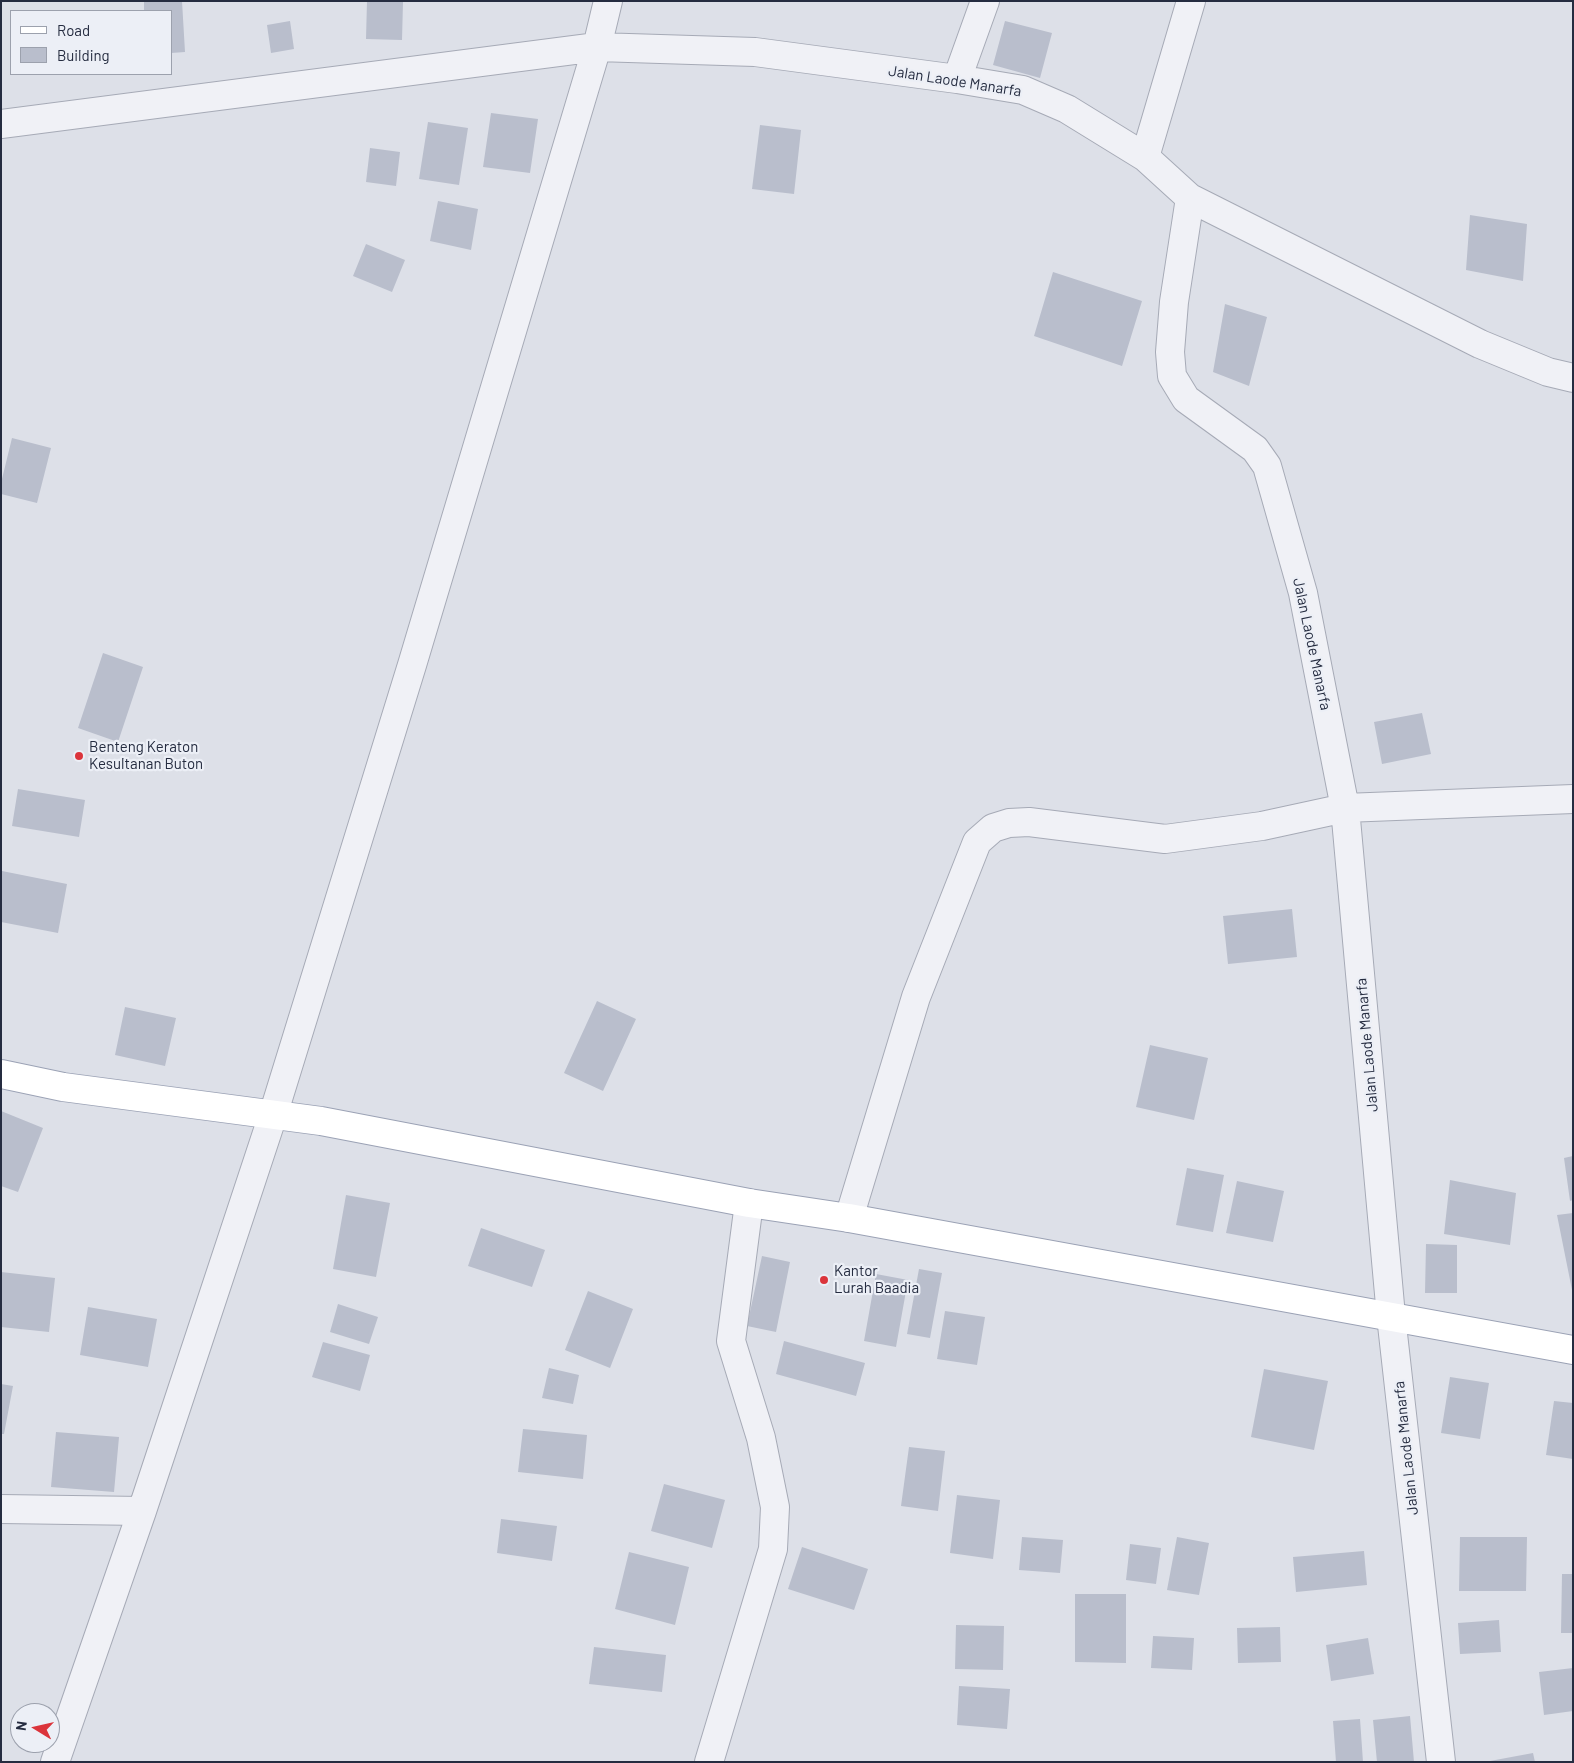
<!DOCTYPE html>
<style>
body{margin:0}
#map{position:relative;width:1574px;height:1763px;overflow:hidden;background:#dde0e8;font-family:Barlow,sans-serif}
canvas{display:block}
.frame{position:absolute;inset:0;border:2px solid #252c40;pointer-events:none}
.legend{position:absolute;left:10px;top:10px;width:162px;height:65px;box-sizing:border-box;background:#eceff6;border:1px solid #9ca1ad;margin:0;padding:6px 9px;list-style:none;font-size:15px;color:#252c40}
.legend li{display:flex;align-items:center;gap:10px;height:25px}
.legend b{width:25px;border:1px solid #9ca1ad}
.north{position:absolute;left:10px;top:1703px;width:50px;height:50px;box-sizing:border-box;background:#eceff6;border:1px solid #9ca1ad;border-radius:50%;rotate:279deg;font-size:14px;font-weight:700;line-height:20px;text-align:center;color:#252c40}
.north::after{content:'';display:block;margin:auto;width:18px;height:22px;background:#db343b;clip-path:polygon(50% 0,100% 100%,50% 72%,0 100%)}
</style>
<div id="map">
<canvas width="1574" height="1763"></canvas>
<div class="frame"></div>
<ul class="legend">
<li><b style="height:6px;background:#fff"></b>Road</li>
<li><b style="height:14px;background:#b9becc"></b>Building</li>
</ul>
<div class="north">N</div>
</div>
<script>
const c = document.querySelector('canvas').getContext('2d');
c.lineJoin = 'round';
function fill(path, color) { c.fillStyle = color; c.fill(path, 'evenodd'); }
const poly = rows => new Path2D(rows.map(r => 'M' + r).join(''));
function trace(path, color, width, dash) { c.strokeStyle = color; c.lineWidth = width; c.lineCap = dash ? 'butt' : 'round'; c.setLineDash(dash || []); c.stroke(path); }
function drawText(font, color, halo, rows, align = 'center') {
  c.font = font + ' Barlow,sans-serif'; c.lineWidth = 4.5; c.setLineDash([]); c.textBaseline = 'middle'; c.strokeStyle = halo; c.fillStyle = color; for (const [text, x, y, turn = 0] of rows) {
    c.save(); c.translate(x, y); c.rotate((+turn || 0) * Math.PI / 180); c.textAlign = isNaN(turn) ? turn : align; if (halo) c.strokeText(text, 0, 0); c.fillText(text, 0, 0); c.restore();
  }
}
fill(poly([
 [144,1,182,1,185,52,171,53,171,11,144,11],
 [367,1,403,2,402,40,366,39],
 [290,21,294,49,271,53,267,25],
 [1005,21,1052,33,1040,78,993,65],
 [491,113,538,119,530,173,483,167],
 [428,122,468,128,459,185,419,179],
 [760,125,801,130,794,194,752,189],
 [370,148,400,152,396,186,366,182],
 [438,201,478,209,471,250,430,241],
 [1470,215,1527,224,1523,281,1466,270],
 [366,244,405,260,392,292,353,276],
 [1053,272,1142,301,1122,366,1034,336],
 [1225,304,1267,317,1249,386,1213,372],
 [12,438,51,448,37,503,1,494,1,483],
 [103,653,143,667,118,742,78,728],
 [1422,713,1431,754,1382,764,1374,722],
 [18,789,85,800,79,837,12,826],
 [2,871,67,884,58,933,1,922],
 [1292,909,1297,957,1228,964,1223,916],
 [597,1001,636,1019,603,1091,564,1073],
 [125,1007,176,1018,165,1066,115,1055],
 [1150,1045,1208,1058,1194,1120,1136,1107],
 [1,1111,43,1128,18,1192,1,1186],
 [1573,1156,1573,1200,1570,1201,1564,1158],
 [1187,1168,1224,1175,1213,1232,1176,1225],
 [1450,1180,1516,1193,1510,1245,1444,1234],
 [1237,1181,1284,1191,1273,1242,1226,1233],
 [346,1195,390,1203,376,1277,333,1269],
 [1573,1213,1573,1290,1572,1290,1557,1215],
 [481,1228,545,1250,532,1287,468,1266],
 [1426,1244,1457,1245,1457,1293,1425,1293],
 [762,1256,790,1262,776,1332,747,1326],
 [919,1269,942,1273,930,1338,907,1334],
 [1,1272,55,1278,49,1332,1,1327],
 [876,1274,908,1280,896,1347,864,1341],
 [588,1291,633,1309,610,1368,565,1350],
 [338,1304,378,1317,369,1344,330,1332],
 [88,1307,157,1319,148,1367,80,1355],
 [945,1311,985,1317,977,1365,937,1359],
 [784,1341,865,1363,856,1396,776,1374],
 [323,1342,370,1355,360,1391,312,1377],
 [549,1368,579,1375,573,1404,542,1398],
 [1264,1369,1328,1381,1314,1450,1251,1437],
 [1450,1377,1489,1383,1480,1439,1441,1433],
 [1,1384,13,1386,4,1434,1,1434],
 [1554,1401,1573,1403,1573,1459,1546,1455],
 [523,1429,587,1435,583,1479,518,1472],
 [56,1432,119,1437,114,1492,51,1487],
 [909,1447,945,1451,938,1511,901,1506],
 [664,1484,725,1500,712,1548,651,1531],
 [957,1495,1000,1500,993,1559,950,1553],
 [501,1519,557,1526,552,1561,497,1553],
 [1022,1537,1063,1540,1060,1573,1019,1570],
 [1177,1537,1209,1543,1199,1595,1167,1590],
 [1460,1537,1527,1537,1526,1591,1459,1591],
 [1130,1544,1161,1548,1156,1584,1126,1580],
 [802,1547,868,1569,854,1610,788,1589],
 [1364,1551,1367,1585,1296,1592,1293,1557],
 [629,1552,689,1567,675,1625,615,1609],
 [1562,1574,1573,1574,1573,1633,1561,1633],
 [1075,1594,1126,1594,1126,1663,1075,1662],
 [1499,1620,1501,1652,1460,1654,1458,1623],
 [956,1625,1004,1626,1003,1670,955,1669],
 [1280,1627,1281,1662,1238,1663,1237,1628],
 [1153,1636,1194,1638,1192,1670,1151,1668],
 [1368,1638,1374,1674,1331,1681,1326,1645],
 [594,1647,666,1655,662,1692,589,1684],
 [1573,1668,1573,1711,1544,1715,1539,1672],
 [959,1686,1010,1689,1007,1729,957,1725],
 [1410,1716,1414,1762,1377,1762,1373,1720],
 [1360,1719,1363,1762,1336,1762,1333,1721],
 [1533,1753,1535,1762,1490,1762,1490,1761]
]), '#b9becc');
const minor = poly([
 [957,79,985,1],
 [1,124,597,47,755,52,957,79,1023,90,1067,109,1145,157,1190,198,1174,302,1170,352,1172,376,1186,399,1255,449,1267,466,1303,593,1345,808,1391,1316,1441,1762],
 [1145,157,1191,1],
 [1190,198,1480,344,1548,372,1573,378],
 [849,1218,916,997,977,842,993,828,1009,823,1029,822,1165,839,1262,826,1345,808,1573,799],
 [1,1509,142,1511],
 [55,1762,142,1511,273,1115,412,665,597,47,608,1],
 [709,1762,773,1549,775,1507,761,1438,731,1341,749,1203]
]);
const major = poly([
 [1,1074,63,1087,321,1121,749,1203,849,1218,1573,1350]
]);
trace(minor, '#a6aab6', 30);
trace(major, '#9ba2b5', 30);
trace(minor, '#f0f1f6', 28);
trace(major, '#fff', 28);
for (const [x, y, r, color] of [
 [79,756,5,"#db343b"],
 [824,1280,5,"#db343b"]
]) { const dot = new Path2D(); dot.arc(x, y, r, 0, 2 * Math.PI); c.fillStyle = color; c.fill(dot); trace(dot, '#eceff6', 2); }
drawText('15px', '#252c40', '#eceff6', [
 ["Jalan Laode Manarfa",955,81,9],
 ["Jalan Laode Manarfa",1312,644,78],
 ["Jalan Laode Manarfa",1367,1045,-95],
 ["Jalan Laode Manarfa",1406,1448,-96]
]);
drawText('15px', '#252c40', '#eceff6', [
 ["Benteng Keraton",89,747],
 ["Kesultanan Buton",89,764],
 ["Kantor",834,1271],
 ["Lurah Baadia",834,1288]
], 'left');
</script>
